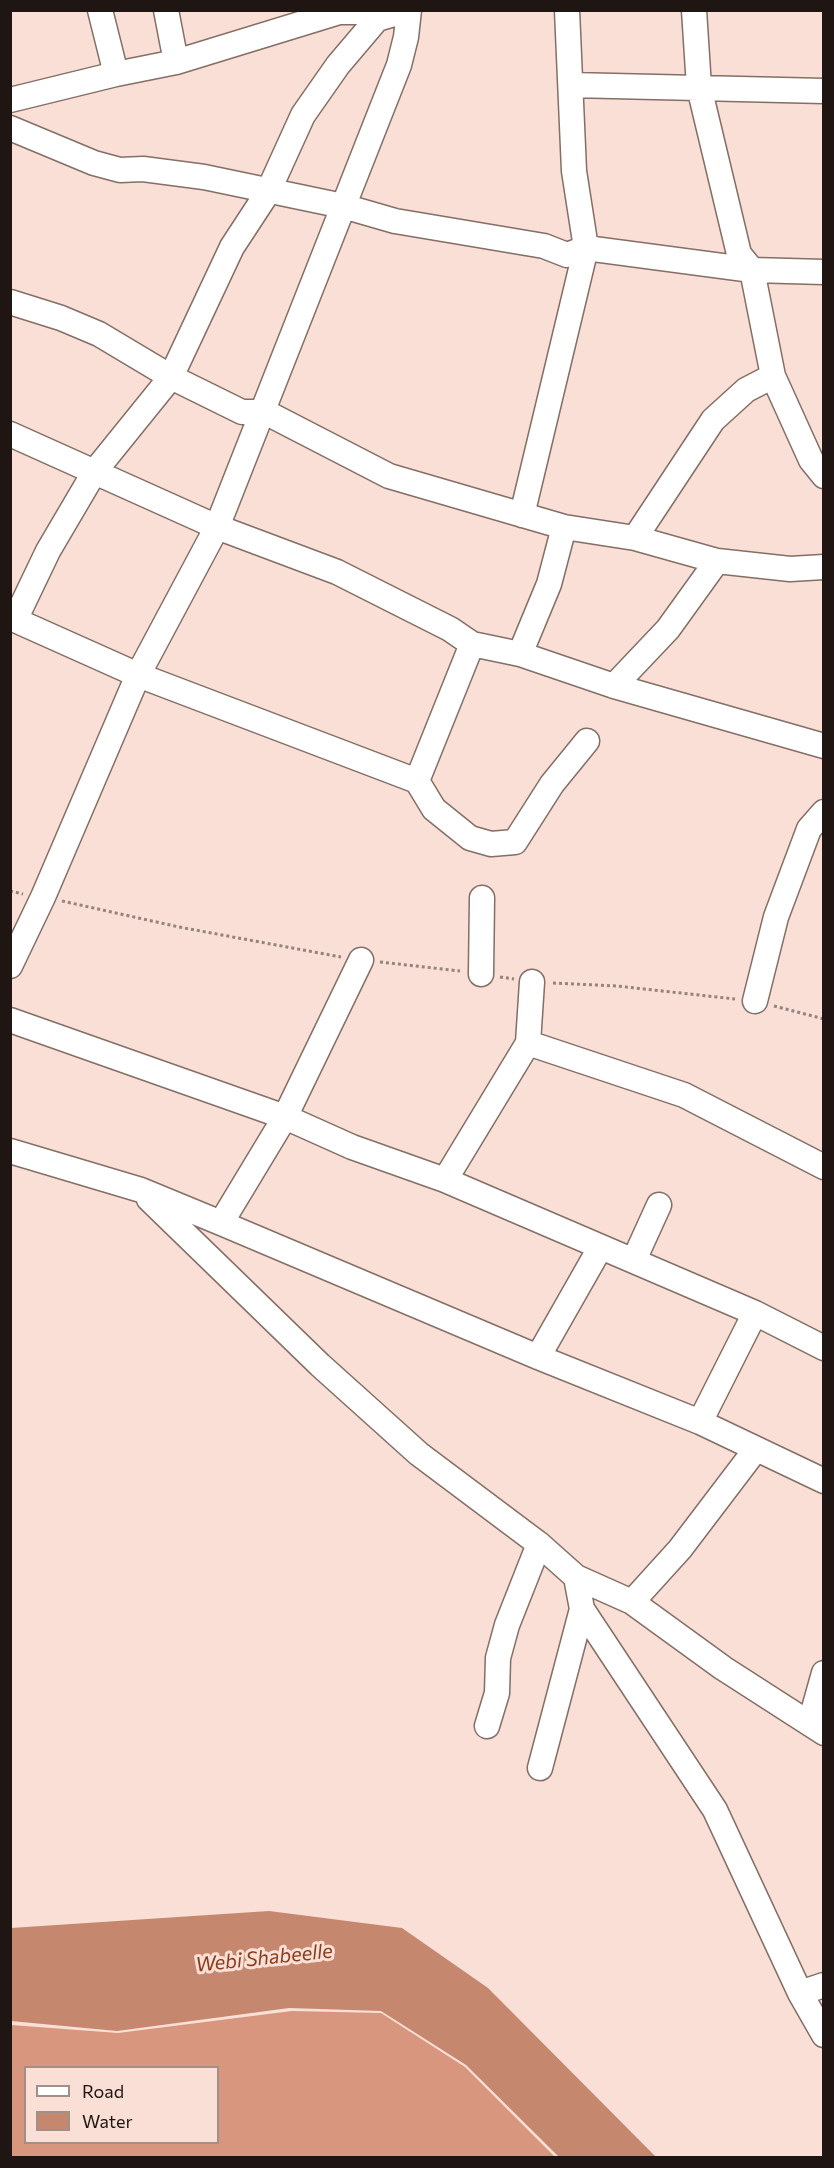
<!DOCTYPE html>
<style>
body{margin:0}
#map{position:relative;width:834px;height:2168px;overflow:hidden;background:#f9dfd5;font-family:Commissioner,sans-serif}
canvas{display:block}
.frame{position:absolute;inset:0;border:12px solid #1f1613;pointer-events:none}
.legend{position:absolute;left:24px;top:2066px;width:195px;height:78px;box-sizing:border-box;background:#f9dfd5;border:2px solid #a28f87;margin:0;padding:8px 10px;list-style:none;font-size:18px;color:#1f1613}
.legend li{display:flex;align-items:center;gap:12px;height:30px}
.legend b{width:30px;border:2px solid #a28f87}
</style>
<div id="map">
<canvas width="834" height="2168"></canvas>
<div class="frame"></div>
<ul class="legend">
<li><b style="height:8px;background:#fff"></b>Road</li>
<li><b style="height:16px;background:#c6876f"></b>Water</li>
</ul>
</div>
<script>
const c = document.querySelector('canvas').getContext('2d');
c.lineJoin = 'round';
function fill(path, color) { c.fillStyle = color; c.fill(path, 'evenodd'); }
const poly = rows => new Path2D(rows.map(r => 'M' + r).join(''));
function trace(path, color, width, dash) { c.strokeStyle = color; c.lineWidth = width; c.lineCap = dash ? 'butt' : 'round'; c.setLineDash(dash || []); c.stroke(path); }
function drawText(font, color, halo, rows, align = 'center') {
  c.font = font + ' Commissioner,sans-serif'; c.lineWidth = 6; c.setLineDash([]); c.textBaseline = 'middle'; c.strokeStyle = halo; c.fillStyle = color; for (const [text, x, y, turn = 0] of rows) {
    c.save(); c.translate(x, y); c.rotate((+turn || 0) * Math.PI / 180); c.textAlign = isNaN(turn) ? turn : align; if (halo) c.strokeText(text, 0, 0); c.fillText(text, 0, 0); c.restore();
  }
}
fill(poly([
 [292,2011,381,2013,465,2067,555,2157,11,2157,11,2025,118,2033],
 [26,2068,218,2068,218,2142,26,2142]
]), '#d7967d');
fill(poly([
 [269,1911,402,1928,488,1988,656,2157,559,2157,466,2065,381,2011,289,2008,117,2031,11,2021,11,1928]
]), '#c6876f');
const minor = poly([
 [100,10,116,74],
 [166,10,176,62],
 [694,10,699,87,739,254,752,270,773,376,811,460,824,476],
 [571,85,824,91],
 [10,100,116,74,176,62,339,12,362,12,377,19],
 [10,128,94,163,120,170,143,169,204,177,343,206,395,221,544,246,567,255,586,248,752,270,824,272],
 [10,302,61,318,99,334,171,377,242,412,265,412,389,476,564,527,635,538,717,561,790,569,824,567],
 [10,434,217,527,337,572,450,629,472,644,520,654,614,686,824,746],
 [522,515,586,248,574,171,567,10],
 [635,538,713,420,746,390,773,376],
 [10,610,15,620,138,675,417,781,434,809,470,838,491,844,515,842,552,784,587,741],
 [15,620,48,551,95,471,171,377,232,247,268,192,303,115,338,65,377,19,408,10],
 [520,654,549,584,564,527],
 [614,686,668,629,717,561],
 [417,781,472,644],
 [10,966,43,897,138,675,217,527,399,65,406,37,409,10],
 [481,974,482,898],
 [755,1001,776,917,809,829,824,812],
 [10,1020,285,1117,352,1147,445,1180,755,1313,824,1348],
 [528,1043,684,1095,824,1167],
 [10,1151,141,1190,221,1223,538,1357,700,1422,824,1481],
 [445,1180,528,1043,532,982],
 [149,1199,320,1365,419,1454,539,1544,576,1577,632,1602,723,1668,824,1733],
 [221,1223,285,1117,361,960],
 [634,1260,659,1205],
 [538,1357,600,1248],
 [700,1422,755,1313],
 [576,1577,582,1609,715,1810,800,1993,824,2035],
 [632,1602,680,1549,756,1449],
 [810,1723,824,1673],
 [487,1726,497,1693,498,1658,507,1625,539,1544],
 [540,1768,582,1609],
 [800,1993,824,1985]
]);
trace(minor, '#846e65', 27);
trace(poly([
 [10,891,23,894],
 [62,901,179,927,341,957],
 [380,962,460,971],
 [500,977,514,979],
 [553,983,617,986,735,999],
 [774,1006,824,1019]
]), '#95837c', 3, [3, 3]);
trace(minor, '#fff', 24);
drawText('italic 20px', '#893b1a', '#f9dfd5', [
 ["Webi Shabeelle",264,1958,-6]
]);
</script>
